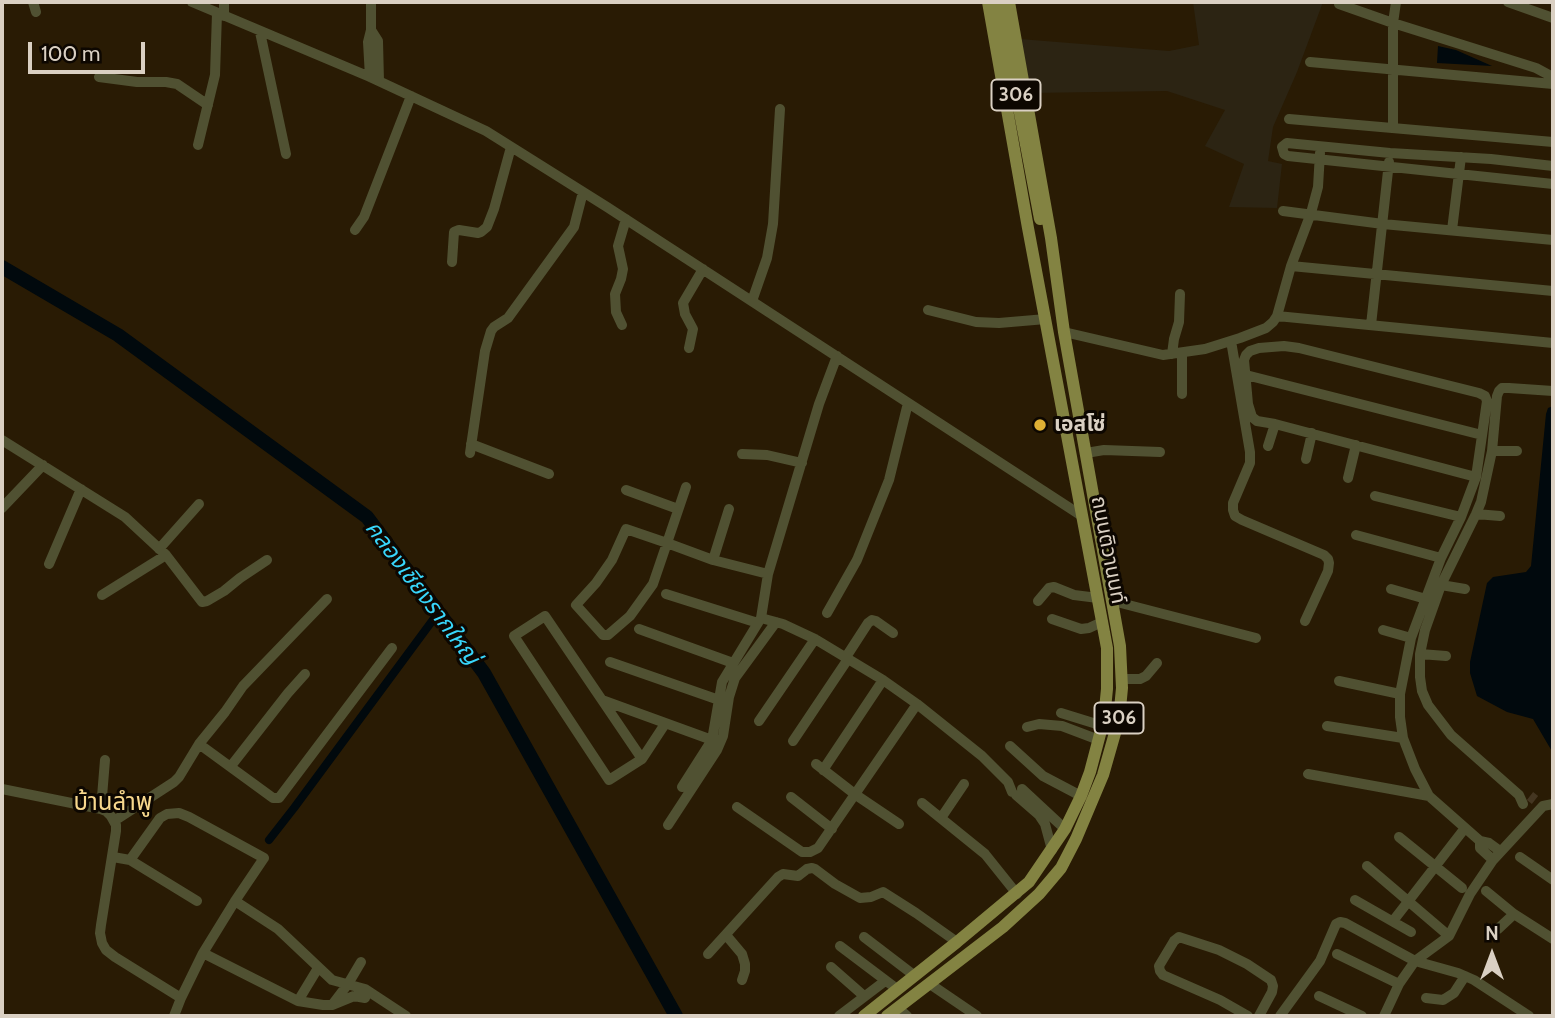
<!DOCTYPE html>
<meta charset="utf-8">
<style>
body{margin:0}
#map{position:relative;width:1555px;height:1018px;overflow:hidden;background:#291b04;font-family:Cabin,sans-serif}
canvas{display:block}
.frame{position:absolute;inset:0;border:4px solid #dad0c3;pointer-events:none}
.north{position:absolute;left:1457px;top:920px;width:70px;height:70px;-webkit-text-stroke:5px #0d0701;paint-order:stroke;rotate:0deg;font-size:19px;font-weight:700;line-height:28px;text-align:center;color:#dad0c3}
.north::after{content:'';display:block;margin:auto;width:24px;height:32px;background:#dad0c3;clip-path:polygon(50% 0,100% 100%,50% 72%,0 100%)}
.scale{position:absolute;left:28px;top:42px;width:117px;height:32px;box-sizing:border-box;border:4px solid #dad0c3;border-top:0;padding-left:9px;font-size:21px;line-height:24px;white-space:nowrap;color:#dad0c3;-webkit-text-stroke:5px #0d0701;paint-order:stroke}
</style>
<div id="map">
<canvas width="1555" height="1018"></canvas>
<div class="frame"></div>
<div class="north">N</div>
<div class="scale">100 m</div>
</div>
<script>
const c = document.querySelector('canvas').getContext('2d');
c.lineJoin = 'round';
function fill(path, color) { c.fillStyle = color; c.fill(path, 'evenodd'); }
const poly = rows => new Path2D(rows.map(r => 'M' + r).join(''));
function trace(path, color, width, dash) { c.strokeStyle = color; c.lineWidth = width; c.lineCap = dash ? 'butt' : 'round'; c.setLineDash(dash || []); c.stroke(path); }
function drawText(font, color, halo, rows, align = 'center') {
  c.font = font + ' Cabin,"Noto Sans Thai",sans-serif'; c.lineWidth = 6; c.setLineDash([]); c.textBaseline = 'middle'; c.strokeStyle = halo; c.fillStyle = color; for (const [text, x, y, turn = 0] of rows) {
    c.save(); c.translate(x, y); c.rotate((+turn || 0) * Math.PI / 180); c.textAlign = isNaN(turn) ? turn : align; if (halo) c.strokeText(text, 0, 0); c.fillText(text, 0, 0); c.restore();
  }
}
fill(poly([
 [1193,2,1323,2,1297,72,1273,127,1268,161,1282,164,1277,208,1229,207,1244,164,1205,146,1225,110,1167,91,1029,93,1020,39,1169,51,1199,45]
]), '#2c2413');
fill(poly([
 [1438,46,1456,50,1492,66,1437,63],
 [1553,406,1553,753,1533,719,1507,712,1477,696,1470,673,1470,662,1487,583,1493,577,1526,572,1531,566,1546,414,1548,408]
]), '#01090d');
trace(poly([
 [269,840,294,808,438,613]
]), '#01090d', 8);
trace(poly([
 [2,267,118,335,367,517,484,673,676,1016]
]), '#01090d', 14);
trace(poly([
 [1530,796,1535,800]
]), '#443621', 10, [10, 5]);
trace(poly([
 [33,2,36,12],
 [192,2,370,77,486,131,607,207,1082,516],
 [224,2,224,16],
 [1508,2,1553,18],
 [1339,4,1393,23,1536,68,1553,77],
 [371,30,378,41,379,81],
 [260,32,286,154],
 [1310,62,1553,84],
 [99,77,137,82,166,82,177,84,208,105],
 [370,77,368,42,371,30,371,2],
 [1289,119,1553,142],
 [1393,128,1393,23,1396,2],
 [198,145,215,75,217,13],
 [1553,166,1491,159,1390,153,1287,143,1282,147,1284,154,1288,156,1553,184],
 [1283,211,1383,224,1553,240],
 [355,230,364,217,411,96],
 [1452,230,1461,157],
 [452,262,454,232,459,230,478,233,481,232,487,227,494,209,511,147],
 [1291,266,1553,291],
 [752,301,767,258,773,224,780,109],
 [928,310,976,322,999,323,1046,319],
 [1277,316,1553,343],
 [622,325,616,312,615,294,621,279,623,269,618,246,626,219],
 [1371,325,1389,162],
 [1064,332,1163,355,1205,349,1240,338,1266,328,1273,322,1277,316,1291,266,1311,213,1318,187,1320,153],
 [1231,341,1250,452,1250,463,1233,503,1233,510,1235,516,1242,520,1324,555,1328,559,1329,563,1328,571,1305,621],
 [689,348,693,329,685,314,683,303,703,269],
 [1182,353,1182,394],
 [1172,354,1174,339,1179,322,1180,294],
 [1246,375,1482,435],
 [2,440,125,517,166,555,202,602,207,601,224,591,240,578,267,560],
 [471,444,549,474],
 [1268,446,1275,424],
 [1492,451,1517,451],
 [470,453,485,351,491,331,494,327,508,318,574,227,583,192],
 [1086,453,1104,450,1160,452],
 [742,454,767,455,802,463],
 [1306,459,1312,433],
 [1476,477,1275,424,1257,421,1252,417,1248,404,1244,360,1246,355,1250,351,1259,348,1284,346,1299,348,1479,393,1485,396,1487,401,1476,477,1461,517,1441,558,1411,638,1400,694,1400,717,1403,738,1415,769,1429,796,1480,841,1489,843,1500,851],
 [1348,478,1356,445],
 [686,487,667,543,653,584,630,616,608,635,603,635,576,605,596,583,612,560,626,529,629,530,667,543,713,560,768,574],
 [626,490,678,509],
 [1375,496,1461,517],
 [2,508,43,465],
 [1476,514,1500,516],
 [1356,535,1441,558],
 [159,549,199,504],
 [713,560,729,509],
 [49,564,81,489],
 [1441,585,1465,589],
 [1391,589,1426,599],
 [666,594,758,623],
 [102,595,166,555],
 [1038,601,1049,588,1054,587,1074,595,1098,598],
 [1113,601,1256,638],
 [827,613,857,560,889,480,908,403],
 [761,618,783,624,815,639,883,680,917,704,982,756,1008,782,1012,792],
 [1052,619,1081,629,1089,628,1102,622],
 [639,629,733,663],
 [1383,630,1411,638],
 [1420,654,1446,656],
 [846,657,868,623,872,620,876,621,893,633],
 [610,662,719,700],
 [1122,679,1140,679,1146,676,1157,663],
 [1339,681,1400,694],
 [602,700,712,740],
 [1061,713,1103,726],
 [759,721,815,639],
 [1327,726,1403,738],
 [1027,727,1039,724,1062,726,1099,740],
 [793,741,848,659],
 [199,744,225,712,243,686,327,599],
 [1010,746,1043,776,1081,796],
 [642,759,545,616,514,636,609,780,642,759,665,724],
 [816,764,856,795,899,824],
 [231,766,288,693,305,674],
 [823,770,883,680],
 [1308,774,1429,796],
 [682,787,712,740,722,682,761,618,768,574,819,404,837,356],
 [2,789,101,809,106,811,111,816,116,825,116,831,101,925,100,933,102,943,106,950,115,957,181,998,174,1016],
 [1022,789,1065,829],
 [1016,795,1039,815,1045,824,1052,850],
 [791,797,832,829],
 [922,803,985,854,1017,894],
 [1523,804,1519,795,1451,735,1428,705,1422,691,1420,677,1420,654,1425,630,1441,585,1476,514,1481,502,1492,451,1497,396,1499,391,1502,388,1509,388,1553,391],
 [737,807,802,852,810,852,818,848,917,704],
 [101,809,105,760],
 [941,818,964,784],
 [114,821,174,782,179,777,199,744,273,798,279,798,392,648],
 [668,825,717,750,723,736,729,697,735,678,776,622],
 [1399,837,1462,888],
 [1480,841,1480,848,1493,860],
 [113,857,130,860,160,818,167,814,179,813,189,817,264,858,235,901,203,953,181,998],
 [1520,857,1553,880],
 [130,860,197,901],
 [1367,866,1449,936],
 [1486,891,1514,914,1553,939],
 [1355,900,1411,932],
 [235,901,278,929,332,980,365,989,406,1016],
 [1393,921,1465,828],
 [1498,929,1514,914],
 [726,935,742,954,745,964,745,971,742,980],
 [864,937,915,976],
 [840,946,897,989],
 [203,953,298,1001,318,968],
 [708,954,778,877,783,874,798,876,807,869,812,868,815,869,835,884,860,898,871,897,883,892,916,913,957,942],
 [1337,954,1399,984],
 [831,967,864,996],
 [930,984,977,1016],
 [1319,996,1362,1016],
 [1426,998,1443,1000,1454,993,1465,976],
 [298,1001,323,1005,332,1005,354,996,365,998],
 [332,1005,348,984,361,962],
 [898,1008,907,1016],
 [839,1016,885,981],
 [1248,1016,1220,1000,1163,975,1160,971,1159,966,1174,941,1179,937,1219,950,1247,964,1271,980,1273,986,1272,992,1259,1016],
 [1280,1016,1320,961,1336,924,1340,922,1345,923,1415,961,1458,973,1474,980,1529,1016],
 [1384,1016,1399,984,1415,961,1449,936,1470,894,1493,860,1543,806,1553,804]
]), '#505132', 10);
trace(poly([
 [999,2,1040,219],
 [864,1016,957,942,1029,882,1065,829,1081,796,1090,772,1104,719,1107,689,1107,648,1028,228,988,2],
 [887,1016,1003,927,1039,894,1061,868,1076,839,1103,775,1119,719,1122,688,1120,646,1064,332,1051,238,1009,2]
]), '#838342', 12);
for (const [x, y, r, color] of [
 [1040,425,7,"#dfb034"]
]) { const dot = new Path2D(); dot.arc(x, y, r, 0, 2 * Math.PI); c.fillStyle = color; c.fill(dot); trace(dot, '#0d0701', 2.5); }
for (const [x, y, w] of [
 [1016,95,49],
 [1119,718,49]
]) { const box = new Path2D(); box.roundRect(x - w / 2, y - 15.5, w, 31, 5); c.fillStyle = '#0d0701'; c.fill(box); trace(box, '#dad0c3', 2); }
drawText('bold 19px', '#dad0c3', null, [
 ["306",1016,95],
 ["306",1119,718]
]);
drawText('bold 21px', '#dad0c3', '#0d0701', [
 ["เอสโซ่",1054,425]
], 'left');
drawText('21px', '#dad0c3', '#0d0701', [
 ["ถนนติวานนท์",1108,550,79]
]);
drawText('italic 23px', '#38d6fb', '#0d0701', [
 ["คลองเชียงรากใหญ่",422,593,53]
]);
drawText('24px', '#f8d88d', '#0d0701', [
 ["บ้านลำพู",113,803]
]);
</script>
